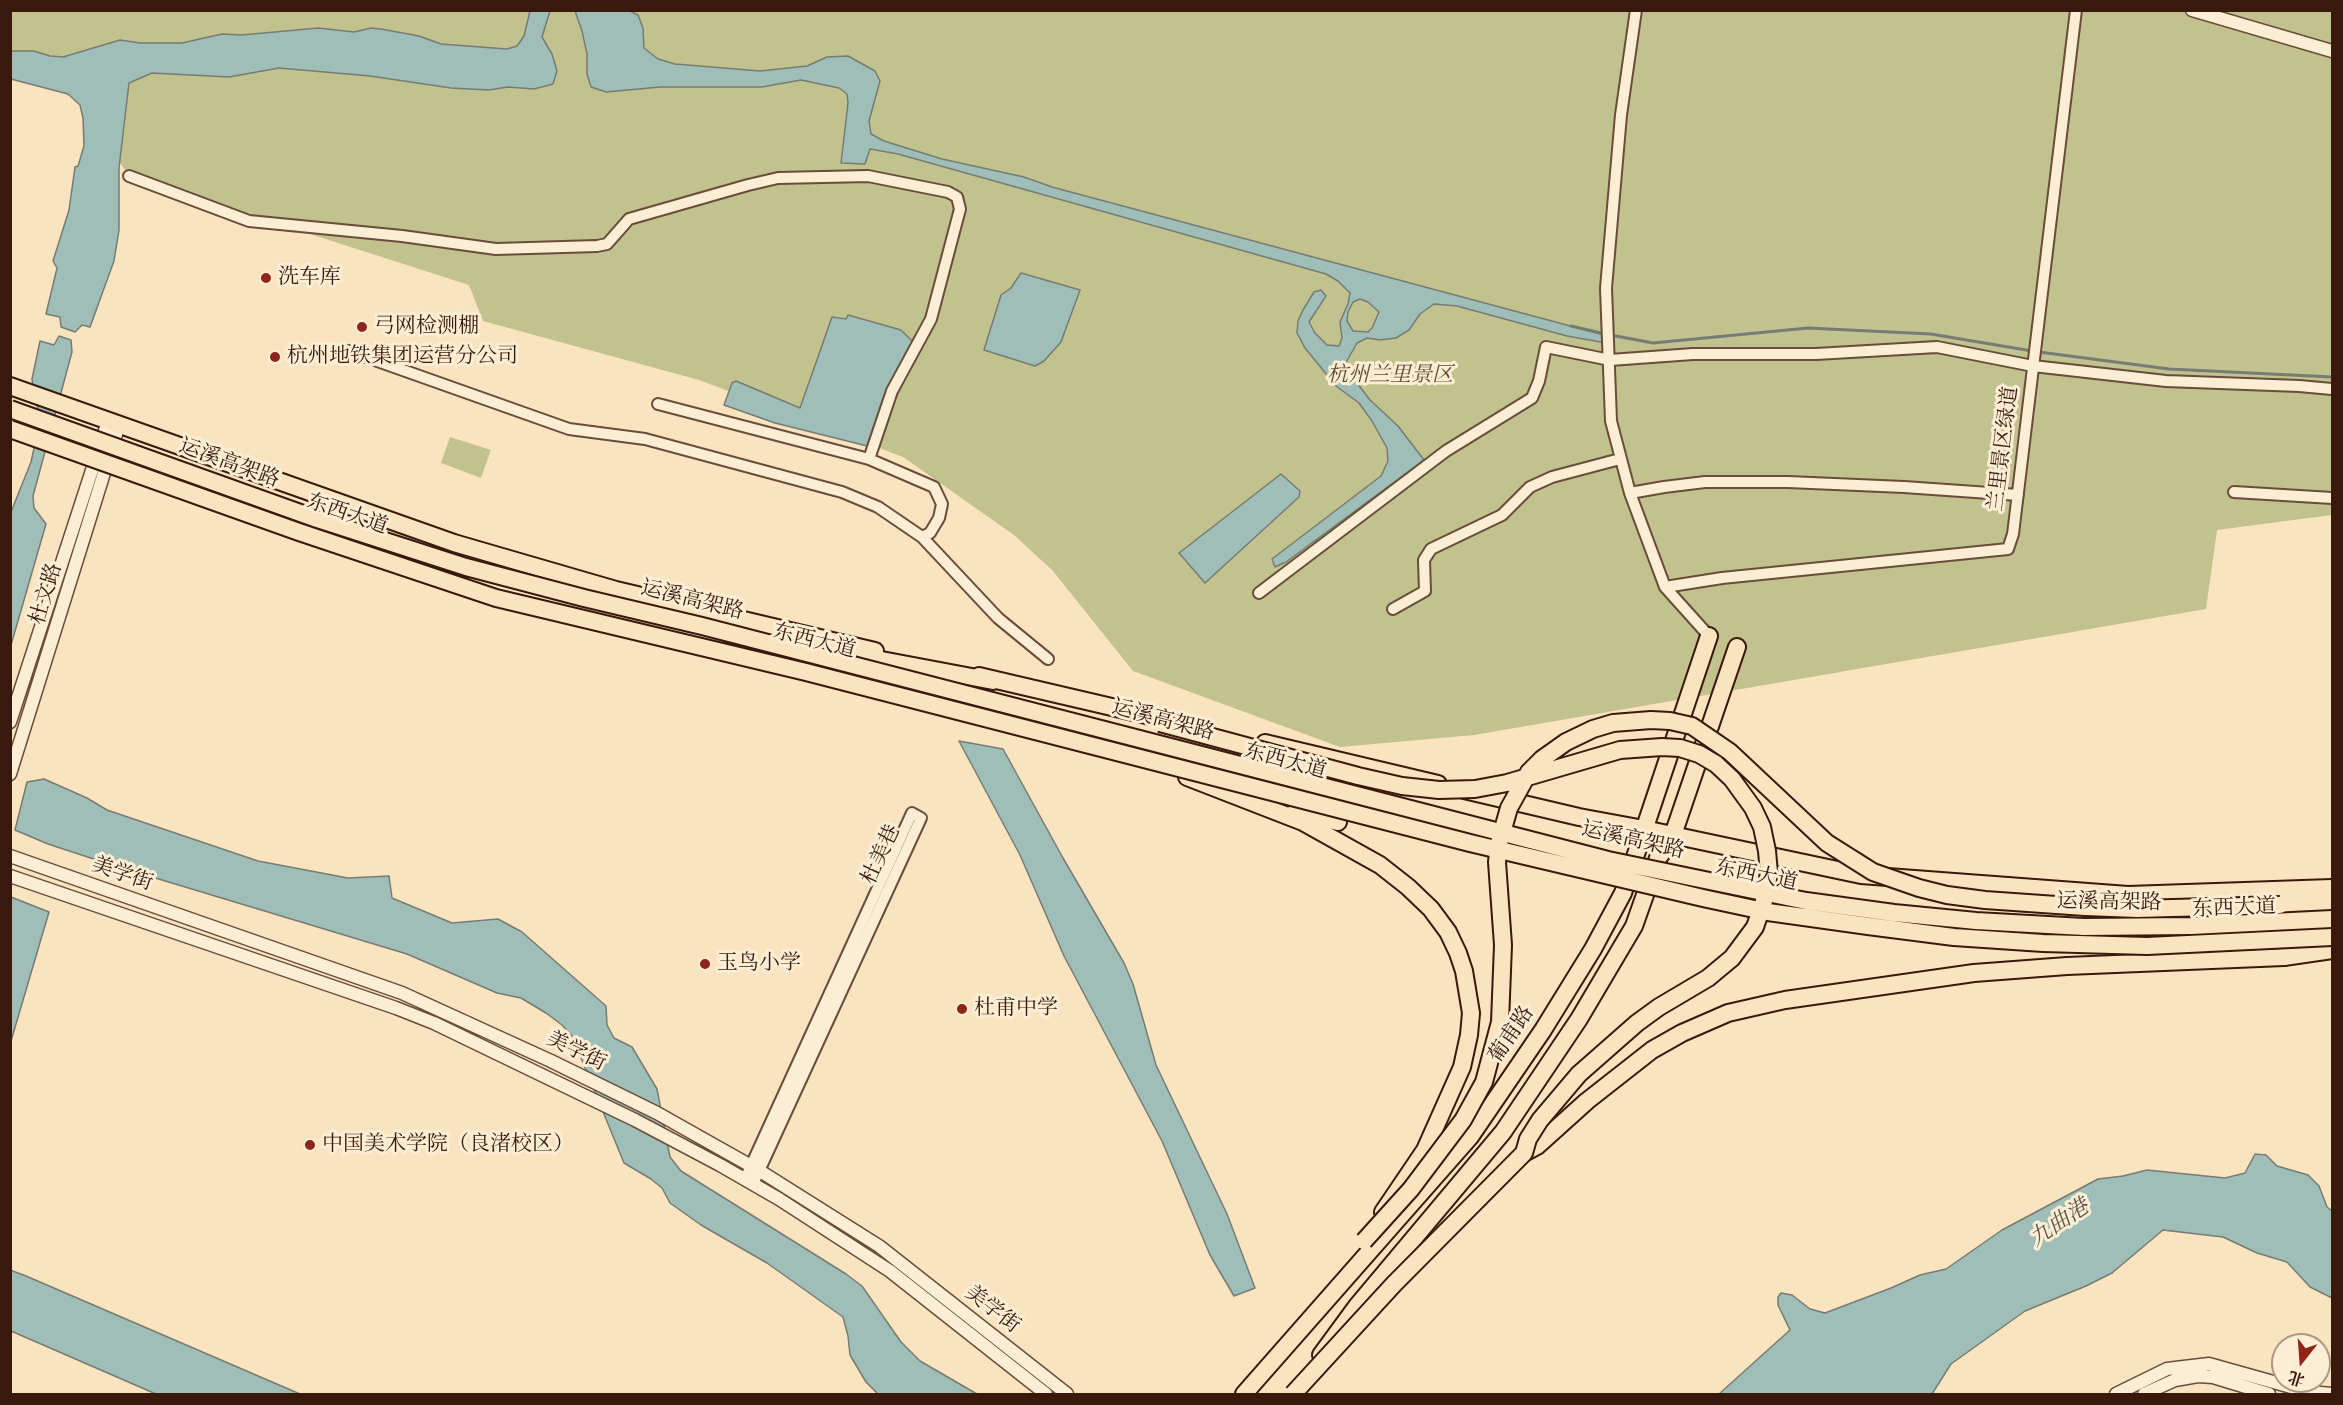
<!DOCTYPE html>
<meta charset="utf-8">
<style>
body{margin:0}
#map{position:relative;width:2343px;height:1405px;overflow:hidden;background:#fae4bf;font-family:Cardo,"Noto Serif SC",serif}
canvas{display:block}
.frame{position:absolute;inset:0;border:12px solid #39190c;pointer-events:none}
.north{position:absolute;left:2271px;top:1333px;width:60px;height:60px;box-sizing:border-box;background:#fcedd5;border:2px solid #ae9885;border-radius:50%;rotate:197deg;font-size:16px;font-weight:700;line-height:24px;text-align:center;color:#39190c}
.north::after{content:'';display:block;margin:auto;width:21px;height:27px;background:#8f2418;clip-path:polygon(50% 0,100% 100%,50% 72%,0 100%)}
</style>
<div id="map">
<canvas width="2343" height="1405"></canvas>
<div class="frame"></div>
<div class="north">北</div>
</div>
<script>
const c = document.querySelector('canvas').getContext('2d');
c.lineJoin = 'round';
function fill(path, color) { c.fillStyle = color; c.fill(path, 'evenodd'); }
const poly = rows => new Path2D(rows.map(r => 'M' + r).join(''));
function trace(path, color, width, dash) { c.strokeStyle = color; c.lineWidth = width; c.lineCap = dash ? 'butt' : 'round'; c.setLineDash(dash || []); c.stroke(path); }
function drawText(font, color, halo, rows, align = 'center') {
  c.font = font + ' Cardo,"Noto Serif SC",serif'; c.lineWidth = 6; c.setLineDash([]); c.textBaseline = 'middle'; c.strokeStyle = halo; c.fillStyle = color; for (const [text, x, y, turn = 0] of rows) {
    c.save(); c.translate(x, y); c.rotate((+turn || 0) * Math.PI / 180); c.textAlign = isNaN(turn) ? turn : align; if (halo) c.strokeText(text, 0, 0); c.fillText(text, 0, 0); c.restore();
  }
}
fill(poly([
 [11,10,2332,11,2332,515,2217,530,2206,609,1474,735,1340,747,1133,671,1053,571,1014,535,903,457,699,380,483,321,469,285,129,176,75,98,11,70],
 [450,437,491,450,481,478,441,463]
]), '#c2c28f');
const water = poly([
 [530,11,550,11,542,37,552,54,557,71,553,84,534,89,508,87,489,90,451,88,370,76,279,68,229,77,152,73,129,83,119,168,119,230,114,261,90,327,82,325,75,332,61,327,60,317,46,314,57,268,53,261,69,210,75,167,78,166,84,146,83,118,80,105,68,94,11,79,11,51,34,51,50,56,63,57,120,40,140,43,182,43,222,34,242,35,318,28,354,32,371,28,381,29,419,36,441,44,507,49,517,46,524,36,530,11],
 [575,11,630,11,638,15,643,28,644,48,658,59,675,64,760,71,807,66,827,57,848,56,875,71,880,81,869,121,871,134,884,141,942,159,1024,177,1052,187,1604,335,1606,343,1567,336,1457,306,1434,304,1420,314,1409,330,1396,338,1380,340,1367,338,1357,343,1344,366,1370,400,1398,426,1424,460,1286,562,1275,567,1272,559,1381,476,1388,461,1387,448,1372,421,1359,403,1336,386,1305,348,1297,333,1298,321,1303,310,1314,292,1321,290,1326,296,1309,322,1315,333,1327,345,1339,346,1342,338,1340,322,1348,304,1350,293,1338,281,1326,274,898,154,870,149,865,164,841,163,848,103,847,94,839,88,801,80,762,87,660,87,606,92,591,87,587,74,587,54,582,31,575,11],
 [1360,299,1368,302,1379,312,1372,328,1368,332,1353,331,1347,321,1348,312,1353,302,1360,299],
 [1021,273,1080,290,1061,342,1044,361,1035,366,984,350,1001,295,1011,288,1021,273],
 [848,315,901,330,913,342,887,390,867,446,775,423,724,405,732,383,736,381,800,408,832,317,846,319,848,315],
 [59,336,71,340,72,352,33,496,34,508,46,524,11,645,11,512,31,462,41,416,35,401,32,379,40,341,54,345,59,336],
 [1281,474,1300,491,1299,497,1205,583,1179,553,1281,474],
 [959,741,1003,749,1063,858,1124,963,1133,984,1156,1065,1227,1214,1255,1288,1234,1296,1210,1255,1162,1141,1064,956,1020,855,959,741],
 [44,779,87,798,107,810,258,861,348,878,389,876,392,898,452,923,498,919,522,932,606,1006,607,1025,614,1038,632,1047,657,1089,670,1157,681,1171,846,1274,862,1286,901,1342,920,1361,977,1394,878,1394,866,1382,850,1355,848,1336,843,1317,767,1263,701,1225,670,1203,662,1188,651,1179,624,1163,572,1036,562,1025,546,1013,521,998,497,993,407,954,109,864,48,844,15,830,27,782,44,779],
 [11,897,49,912,11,1041,11,897],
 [2255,1154,2266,1155,2277,1166,2308,1175,2319,1186,2327,1207,2332,1211,2332,1298,2310,1287,2287,1262,2257,1253,2223,1237,2163,1230,2112,1273,2086,1286,2025,1311,1951,1364,1932,1394,1719,1394,1790,1330,1778,1305,1778,1297,1781,1293,1792,1295,1810,1309,1825,1313,1891,1288,1920,1275,1946,1269,2002,1230,2098,1179,2123,1176,2147,1170,2225,1178,2245,1173,2255,1154],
 [10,1270,26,1276,300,1394,156,1394,11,1331,10,1270]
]);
fill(water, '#9fbeb8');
trace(water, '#767c73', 1.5);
trace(poly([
 [1571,326,1601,333],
 [1616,336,1653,343,1808,328,1931,334,2032,351],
 [2039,352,2169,369,2332,377]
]), '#767c73', 3);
const minor = poly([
 [1636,10,1621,115,1606,288,1611,421,1630,493,1665,587,1709,636],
 [129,176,249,221,402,236,496,249,597,246,607,244,629,219,748,185,778,178,868,176,948,192,957,197,960,209,931,319,892,391,869,459],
 [349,351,569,429,645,439,842,492,878,507,922,537,998,618,1048,659],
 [658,404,869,459,934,487,942,504,939,518,930,533,922,537],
 [2234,492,2332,498],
 [1630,493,1664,487,1705,482,1788,482,1904,487,2018,495],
 [1665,587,1722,578,2008,549,2013,534,2076,10],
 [1259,593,1446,451,1532,398,1539,381,1546,347,1610,360,1693,354,1816,354,1937,347,2033,366,2166,381,2299,386,2332,389],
 [1393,609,1425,591,1424,560,1431,549,1502,515,1530,487,1552,477,1620,459],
 [745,1179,912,813,921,818,753,1184]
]);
const tertiary = poly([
 [2192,10,2332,51],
 [10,722,108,421],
 [10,774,119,425],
 [10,856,402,993,551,1061,657,1113,760,1171,879,1246,1067,1394],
 [10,876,396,1008,434,1023,635,1120,720,1165,779,1199,890,1271,1046,1394],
 [2116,1394,2167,1369,2209,1364,2309,1392,2332,1394],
 [2144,1394,2175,1380,2198,1376,2213,1377,2269,1394]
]);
const primary = poly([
 [10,386,454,543,616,590,875,651],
 [10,419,329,533,471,579,615,618,931,693],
 [979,676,1176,722],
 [1265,743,1438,784],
 [1187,777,1303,822,1380,865,1408,887,1431,909,1448,932,1458,953,1464,971,1471,1013,1469,1035,1462,1067,1425,1150,1383,1212],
 [1464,790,1579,817,1644,829,1861,875,2128,895,2332,888],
 [1340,799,1553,854],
 [1296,810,1338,822],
 [1648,877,1814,910],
 [1890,920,1940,927,1987,929],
 [2060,934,2158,934],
 [2186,934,2304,928],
 [1524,1153,1537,1146,1587,1101,1652,1050,1682,1033,1728,1013,1785,1000,1974,973,2067,966,2284,957],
 [1321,1355,1357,1306,1503,1132,1579,1019,1634,926,1658,858,1669,844,1673,835,1737,647],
 [1244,1394,1470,1137,1543,1030,1593,949,1623,893,1709,636]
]);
const trunk = poly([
 [802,645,993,681],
 [2280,905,2332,903],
 [2284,957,2332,950]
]);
trace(minor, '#694c39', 14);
trace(tertiary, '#694c39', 15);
trace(primary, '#39190c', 20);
trace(trunk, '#39190c', 20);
trace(minor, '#fcedd5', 10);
trace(tertiary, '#fcedd5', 12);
trace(primary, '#fae4bf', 16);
trace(trunk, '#fae4bf', 16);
const primaryBridge = poly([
 [1160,723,1358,776,1402,786,1439,790,1475,789,1507,783,1620,750,1662,747,1680,748,1699,754,1716,764,1732,779,1753,808,1762,827,1767,851,1769,873,1764,901,1755,927,1732,958,1708,978,1659,1007,1637,1023,1579,1074,1540,1120,1528,1139,1524,1153,1394,1284,1293,1394],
 [1364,1241,1411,1189,1463,1120,1484,1082,1500,1022,1503,945,1497,862,1499,843,1509,808,1529,772,1542,759,1566,742,1593,729,1613,723,1651,720,1670,721,1692,726,1730,752,1827,843,1873,872,1919,888,1947,895,1985,900,2085,907,2137,909,2280,905]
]);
const trunkBridge = poly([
 [10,409,317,519,466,567,584,598,702,626,1608,860,1806,901,1894,913,1976,921,2084,927,2191,926,2332,919],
 [10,429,299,532,496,598,806,672,1470,843,1703,898,1768,912,1868,926,1954,937,2043,943,2147,946,2332,937]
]);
trace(primaryBridge, '#39190c', 20, []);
trace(trunkBridge, '#39190c', 20, []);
trace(primaryBridge, '#fae4bf', 16);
trace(trunkBridge, '#fae4bf', 16);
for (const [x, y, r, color] of [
 [266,278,6,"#8f2418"],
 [362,327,6,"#8f2418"],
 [275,357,6,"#8f2418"],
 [705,964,6,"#8f2418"],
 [962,1009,6,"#8f2418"],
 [310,1145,6,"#8f2418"]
]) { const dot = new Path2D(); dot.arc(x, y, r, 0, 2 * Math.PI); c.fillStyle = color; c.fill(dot); trace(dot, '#fcedd5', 2); }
drawText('21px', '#39190c', '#fcedd5', [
 ["洗车库",278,278],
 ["弓网检测棚",374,327],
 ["杭州地铁集团运营分公司",287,357],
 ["玉鸟小学",717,964],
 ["杜甫中学",974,1009],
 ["中国美术学院（良渚校区）",322,1145]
], 'left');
drawText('italic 21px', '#624c33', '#fcedd5', [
 ["杭州兰里景区",1390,376]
]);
drawText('21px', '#39190c', '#fcedd5', [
 ["兰里景区绿道",2004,449,-83],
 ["运溪高架路",229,464,20],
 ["东西大道",347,515,19],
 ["杜文路",47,594,-73],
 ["运溪高架路",692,601,14],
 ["东西大道",814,642,14],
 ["运溪高架路",1163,721,15],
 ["东西大道",1285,762,15],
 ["运溪高架路",1633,841,13],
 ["杜美巷",882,855,-65],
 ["美学街",122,875,19],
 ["东西大道",1756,876,12],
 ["运溪高架路",2109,903,1],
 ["东西大道",2234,909,-2],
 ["葡甫路",1512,1035,-56],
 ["美学街",576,1052,26],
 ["美学街",992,1310,38]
]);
drawText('italic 22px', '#5d5348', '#fcedd5', [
 ["九曲港",2060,1224,-34]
]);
</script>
